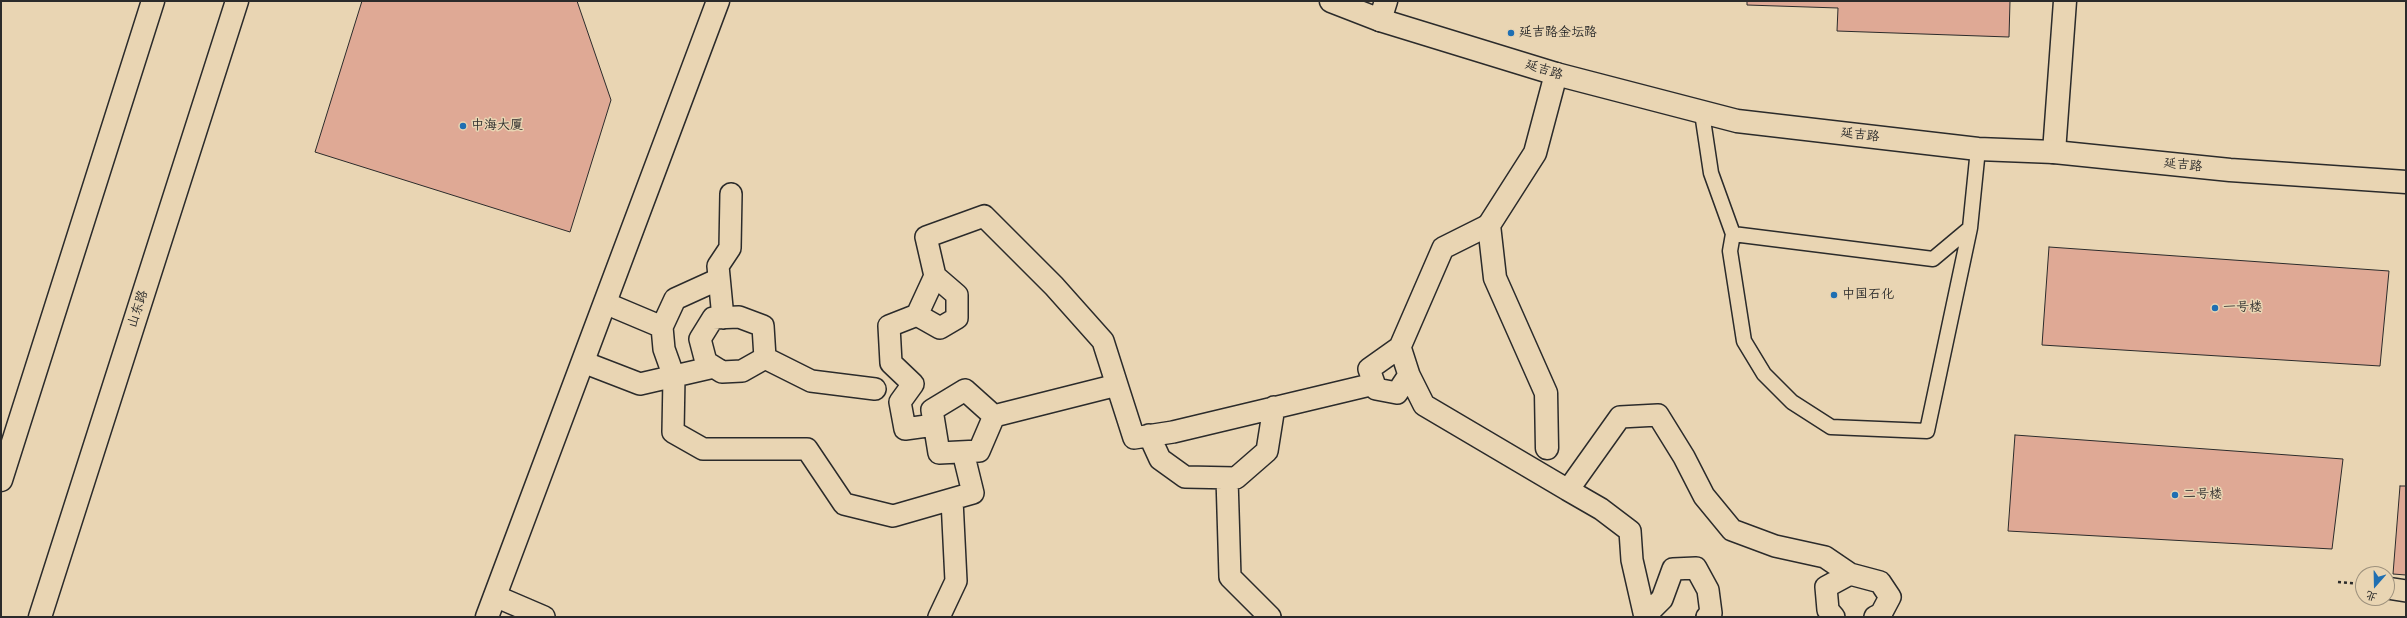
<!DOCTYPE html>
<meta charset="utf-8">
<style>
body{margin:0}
#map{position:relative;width:2407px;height:618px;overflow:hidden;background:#e9d5b3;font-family:"Patrick Hand","LXGW WenKai TC",sans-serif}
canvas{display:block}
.frame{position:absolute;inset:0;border:2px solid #2b2b2b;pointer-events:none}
.north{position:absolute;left:2355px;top:566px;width:40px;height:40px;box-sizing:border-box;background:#e9d5b3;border:1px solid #9d917d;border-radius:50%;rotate:200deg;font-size:11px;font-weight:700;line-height:16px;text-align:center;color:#2b2b2b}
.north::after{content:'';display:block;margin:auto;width:14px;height:18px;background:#1f6fb2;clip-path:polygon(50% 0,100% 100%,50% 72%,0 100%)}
</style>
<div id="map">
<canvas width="2407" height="618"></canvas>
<div class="frame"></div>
<div class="north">北</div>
</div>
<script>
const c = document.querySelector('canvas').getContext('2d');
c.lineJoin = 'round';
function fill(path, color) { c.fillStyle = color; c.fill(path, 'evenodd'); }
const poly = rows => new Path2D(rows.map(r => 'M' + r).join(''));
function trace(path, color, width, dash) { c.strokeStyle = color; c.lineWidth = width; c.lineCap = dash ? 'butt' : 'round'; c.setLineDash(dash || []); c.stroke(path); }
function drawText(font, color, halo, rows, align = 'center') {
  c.font = font + ' "Patrick Hand","LXGW WenKai TC",sans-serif'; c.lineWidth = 3; c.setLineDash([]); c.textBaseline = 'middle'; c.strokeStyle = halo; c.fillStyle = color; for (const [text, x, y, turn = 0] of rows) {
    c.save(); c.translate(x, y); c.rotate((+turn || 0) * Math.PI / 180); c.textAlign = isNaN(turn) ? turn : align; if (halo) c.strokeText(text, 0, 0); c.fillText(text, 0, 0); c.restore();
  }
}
const building = poly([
 [362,1,577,1,611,100,570,232,315,152,362,1],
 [1747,1,2010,1,2009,37,1837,31,1838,8,1747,5,1747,1],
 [2049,247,2389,271,2380,366,2042,345,2049,247],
 [2015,435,2343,459,2332,549,2008,531,2015,435],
 [2400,486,2406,486,2406,575,2393,574,2400,486]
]);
fill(building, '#dfa995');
trace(building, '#2b2b2b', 1);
const service = poly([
 [1702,113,1711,173,1733,234,1933,259,1970,228,1978,149],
 [1733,234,1730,251,1744,341,1764,374,1792,402,1831,427,1927,431,1970,228]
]);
const pedestrian = poly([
 [935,276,917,315,940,328,957,318,957,295,935,276,926,237,984,216,1054,286,1103,341,1117,385],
 [605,303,662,327,675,299,719,279],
 [917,315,889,326,891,363,913,384,900,402,905,429,934,425],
 [723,318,718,266,730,248,731,194],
 [662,327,664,349,674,377,673,432,703,449,807,449,844,504,893,516,973,493,963,452],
 [1400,347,1369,369,1376,389,1397,393,1409,375,1400,347,1443,248,1489,225],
 [765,358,742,371,722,372,706,362,700,339,713,318,739,317,763,326,765,358,811,381,875,389],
 [583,362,640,384,714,367],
 [1409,375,1424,405,1568,490,1620,417,1658,415,1684,457,1704,496,1732,530,1775,546,1825,557,1850,574,1880,582,1890,597,1881,614,1875,617],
 [994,416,965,390,932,410,939,453,979,451,994,416,1117,385,1134,438,1173,432,1374,384],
 [1149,435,1160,459,1185,477,1236,478,1267,451,1274,407],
 [1227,478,1230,577,1270,617],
 [1568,490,1601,509,1630,531,1632,560,1645,617],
 [2387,588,2406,591],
 [495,596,544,617],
 [1645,616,1662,599,1673,569,1696,568,1708,590,1711,613,1707,617],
 [939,617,956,581,952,500],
 [1834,617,1828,610,1826,587,1850,574]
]);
const minor = poly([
 [2054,152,2065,1],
 [1547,448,1546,393,1495,278,1489,225,1535,153,1556,74],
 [487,617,718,1]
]);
const tertiary = poly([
 [1380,20,1386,1]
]);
const secondary = poly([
 [1331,1,1380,20,1556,74,1737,121,1978,149,2054,152,2230,170,2406,182]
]);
const primary = poly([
 [1,480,153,1],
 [40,617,237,1]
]);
trace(service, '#2b2b2b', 17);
trace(pedestrian, '#2b2b2b', 24);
trace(minor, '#2b2b2b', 25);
trace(tertiary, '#2b2b2b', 25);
trace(secondary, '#2b2b2b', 25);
trace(primary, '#2b2b2b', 25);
trace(poly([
 [2338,582,2360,584]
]), '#2b2b2b', 2.5, [3, 3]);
trace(service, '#e9d5b3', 14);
trace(pedestrian, '#e9d5b3', 21);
trace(minor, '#e9d5b3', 22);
trace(tertiary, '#e9d5b3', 22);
trace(secondary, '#e9d5b3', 22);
trace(primary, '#e9d5b3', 22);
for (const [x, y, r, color] of [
 [1511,33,4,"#1f6fb2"],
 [463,126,4,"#1f6fb2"],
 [1834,295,4,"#1f6fb2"],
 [2215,308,4,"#1f6fb2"],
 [2175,495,4,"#1f6fb2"]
]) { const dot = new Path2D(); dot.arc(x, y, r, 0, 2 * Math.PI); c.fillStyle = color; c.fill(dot); trace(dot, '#e9d5b3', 1.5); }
drawText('13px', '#2b2b2b', '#e9d5b3', [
 ["延吉路金坛路",1519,33],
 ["中海大厦",471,126],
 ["中国石化",1842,295],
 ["一号楼",2223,308],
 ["二号楼",2183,495]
], 'left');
drawText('13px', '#2b2b2b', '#e9d5b3', [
 ["延吉路",1544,70,18],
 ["延吉路",1860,135,7],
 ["延吉路",2183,165,6],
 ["山东路",138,309,-72]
]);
</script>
